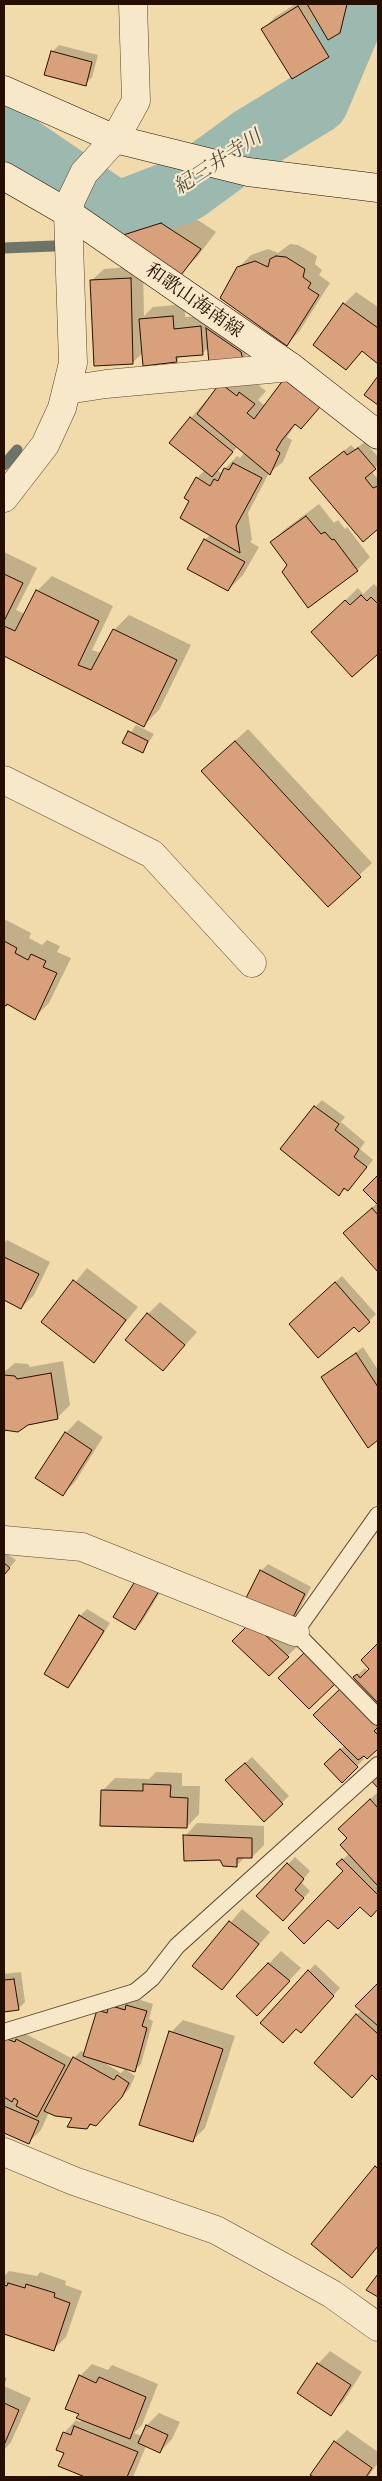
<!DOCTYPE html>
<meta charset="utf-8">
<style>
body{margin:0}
#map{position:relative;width:382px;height:2481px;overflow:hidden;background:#f1dbab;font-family:"Old Standard TT",serif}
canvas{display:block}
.frame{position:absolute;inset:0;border:5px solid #270f00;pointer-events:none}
</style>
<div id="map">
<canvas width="382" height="2481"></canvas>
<div class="frame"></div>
</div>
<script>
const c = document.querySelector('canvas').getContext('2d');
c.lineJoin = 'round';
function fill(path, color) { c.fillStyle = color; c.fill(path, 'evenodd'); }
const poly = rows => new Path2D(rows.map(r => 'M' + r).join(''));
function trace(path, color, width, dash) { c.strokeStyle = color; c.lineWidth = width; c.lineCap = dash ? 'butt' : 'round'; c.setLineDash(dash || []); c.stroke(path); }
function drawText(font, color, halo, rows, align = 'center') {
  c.font = font + ' "Old Standard TT","Noto Serif JP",serif'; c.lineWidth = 4.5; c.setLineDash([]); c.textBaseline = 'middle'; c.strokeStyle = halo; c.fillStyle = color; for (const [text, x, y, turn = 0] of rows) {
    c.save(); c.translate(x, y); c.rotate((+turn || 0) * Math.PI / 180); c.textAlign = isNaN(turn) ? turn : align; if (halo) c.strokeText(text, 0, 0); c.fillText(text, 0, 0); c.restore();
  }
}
fill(poly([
 [296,4,356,4,352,19,335,34,341,43,328,56,292,77,263,29,275,17],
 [59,45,98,55,92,77,85,84,52,52],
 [178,207,216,232,197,257,181,273,122,236,138,220],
 [290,244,298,245,317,256,315,264,322,270,319,275,330,283,299,332,287,344,238,268,251,255,268,249,278,253],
 [143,266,144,316,153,307,185,304,185,317,213,315,254,347,242,359,209,347,203,353,182,355,176,361,143,353,132,363,91,281,104,269],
 [356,292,378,307,378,362,363,351,346,369,344,304],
 [252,380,266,391,258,400,265,406,285,380,331,394,301,427,296,424,287,437,292,440,283,462,269,473,248,513,252,540,250,542,259,547,243,575,228,590,205,540,211,534,191,501,197,478,205,470,191,418,221,383],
 [238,446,245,452,240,458,237,456,221,473,217,470],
 [365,442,378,457,378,465,371,471,378,479,378,527,363,540,318,472,351,445,355,449],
 [319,504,334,523,338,520,345,529,347,527,370,557,357,570,309,607,289,565,272,542,284,530],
 [4,552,37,568,16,610,25,614,37,591,52,576,113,606,92,650,102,653,114,630,129,615,191,645,159,710,144,725,4,655],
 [374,584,378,588,378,652,352,675,313,632,358,588,363,594],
 [136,725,154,734,143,751,124,742],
 [248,729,372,863,328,905,215,759],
 [4,919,31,933,29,938,42,945,47,940,60,946,57,952,71,958,49,1003,34,1018,8,1003,4,1004],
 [322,1100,345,1117,341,1122,365,1142,360,1149,373,1160,355,1182,339,1194,315,1107],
 [378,1176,378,1270,345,1233,377,1203,365,1190],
 [7,1240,50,1262,34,1295,21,1308,4,1301,4,1243],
 [87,1268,138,1307,94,1361,43,1322],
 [342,1276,376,1314,369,1321,354,1325,297,1317],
 [160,1302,197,1332,163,1370,148,1314],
 [363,1347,378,1370,378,1439,368,1446,323,1377],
 [63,1361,70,1405,57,1418,28,1424,18,1430,7,1430,4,1433,4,1372,15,1363,28,1364,30,1367],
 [78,1420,103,1437,75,1482,63,1494,37,1477,66,1433],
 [4,1552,16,1560,4,1575],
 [268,1564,311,1587,297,1614,290,1621,303,1641,269,1674,234,1641,266,1609,261,1571],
 [165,1584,142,1622,135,1629,114,1616],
 [87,1609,110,1623,75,1679,68,1686,80,1616],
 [378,1645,378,1747,367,1758,364,1754,361,1756,364,1759,342,1781,326,1764,345,1745,315,1715,365,1668,368,1672,371,1669,363,1660],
 [252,1757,289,1796,264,1820,234,1773],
 [156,1772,182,1773,182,1786,200,1786,199,1814,187,1827,102,1791,115,1778,149,1779],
 [378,1792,378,1907,371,1915,345,1871,338,1864,350,1853,352,1816],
 [197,1823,264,1826,264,1845,252,1857,245,1857,236,1866,220,1859,185,1836],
 [295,1857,310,1871,301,1882,310,1891,290,1913,257,1896],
 [242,1909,270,1932,222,1988,194,1966],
 [281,1951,301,1968,269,2002,238,1996],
 [315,1964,340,1988,307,2025,309,1971],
 [21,1972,25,2002,18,2009,4,2011,4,1974],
 [378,1985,378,2079,372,2074,357,2015,362,2010,357,2006],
 [134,1998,153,2004,149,2019,153,2021,141,2064,134,2071,100,2060,121,2073,125,2069,135,2076,129,2089,103,2117,87,2128,74,2117,49,2112,41,2130,29,2142,4,2132,4,2036,11,2031,22,2035,24,2033,73,2059,81,2051,85,2053,98,2010,117,1999,130,2003],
 [183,2020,235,2036,205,2128,192,2141,171,2032],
 [378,2165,378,2247,352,2276,376,2167],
 [9,2271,37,2276,40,2272,66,2281,65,2285,82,2291,66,2337,54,2349,4,2333,4,2276],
 [330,2351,362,2372,343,2402,330,2414,298,2393,318,2364],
 [92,2364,108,2370,112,2365,158,2384,142,2425,134,2433,142,2436,147,2425,159,2413,180,2422,172,2439,160,2452,146,2446,133,2477,88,2477,60,2466,66,2453,64,2433,76,2420,80,2422,83,2419,80,2413,80,2376],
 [4,2377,7,2378,4,2385],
 [4,2386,31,2398,11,2442,4,2450],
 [347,2430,378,2452,378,2463,368,2477,316,2477,312,2475,335,2442]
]), '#0003');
trace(poly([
 [103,223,117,215],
 [4,248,54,246],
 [4,465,17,450]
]), '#6d756a', 11);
trace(poly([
 [4,138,117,215,185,189,252,140,316,101,348,25,354,4]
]), '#9cb9b0', 66);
const building = poly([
 [307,4,347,4,340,33,328,40,307,4],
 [298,6,329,57,292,79,261,29,298,6],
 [51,51,92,62,86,86,44,75,51,51],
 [161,223,201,249,181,275,120,236,161,223],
 [276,256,286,257,305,269,303,277,311,283,308,288,319,295,287,346,220,298,237,267,255,261,268,267,270,259,276,256],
 [131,278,133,364,94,366,90,280,131,278],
 [343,303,378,328,378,364,362,351,346,370,313,345,343,303],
 [173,316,174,329,201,326,203,355,176,357,177,362,143,366,139,319,173,316],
 [206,328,241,352,243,360,209,364,206,328],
 [378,376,378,405,364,395,378,376],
 [284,379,320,407,301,429,295,424,282,440,276,450,280,453,270,475,197,414,220,383,237,396,239,392,255,404,247,413,254,419,284,379],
 [190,417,233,452,212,477,169,443,190,417],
 [358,448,376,469,365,478,373,488,378,486,378,529,363,542,309,478,344,451,347,455,358,448],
 [233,463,262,478,236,526,240,553,180,518,189,501,184,498,196,477,210,486,214,479,218,481,224,468,229,470,233,463],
 [306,516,321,534,325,532,332,540,334,539,358,571,308,608,282,572,287,565,270,542,306,516],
 [204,539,245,562,228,591,187,569,204,539],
 [4,574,23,583,4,621,4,574],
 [36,590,99,621,78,665,91,670,113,629,177,660,144,727,4,656,4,626,15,631,36,590],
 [361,595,367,601,371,597,378,604,378,654,352,677,311,632,345,600,350,605,361,595],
 [128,731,148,741,143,753,122,743,128,731],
 [235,741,361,877,328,907,201,771,235,741],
 [4,941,17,948,15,953,28,960,31,954,46,961,43,967,57,973,35,1020,7,1004,6,1006,4,1005,4,941],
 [314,1106,339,1124,335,1130,359,1149,354,1157,367,1167,348,1191,344,1188,339,1196,280,1149,314,1106],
 [378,1175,378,1205,363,1190,378,1175],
 [372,1208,378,1215,378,1272,343,1233,372,1208],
 [4,1257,39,1274,21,1309,4,1300,4,1257],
 [73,1280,126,1320,94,1363,41,1322,73,1280],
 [335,1282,370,1322,359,1332,354,1327,318,1358,289,1324,335,1282],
 [147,1313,185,1345,163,1371,125,1340,147,1313],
 [356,1353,378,1387,378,1440,368,1448,321,1377,356,1353],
 [51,1373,58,1419,28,1425,18,1432,4,1430,4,1375,15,1376,17,1379,51,1373],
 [65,1432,92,1450,63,1496,35,1478,65,1432],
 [4,1563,10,1568,4,1575,4,1563],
 [260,1570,305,1594,290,1623,245,1600,260,1570],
 [137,1578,159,1591,135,1630,113,1617,137,1578],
 [79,1615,104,1631,68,1688,44,1674,79,1615],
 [251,1622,289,1657,269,1676,232,1641,251,1622],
 [378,1643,378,1703,353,1677,357,1674,360,1678,369,1669,361,1660,378,1643],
 [305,1652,336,1683,309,1709,278,1678,305,1652],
 [341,1688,378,1727,374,1731,378,1735,378,1749,367,1759,364,1756,358,1760,313,1715,341,1688],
 [340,1749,358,1767,342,1783,324,1764,340,1749],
 [245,1763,283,1804,264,1822,225,1780,245,1763],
 [378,1768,378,1788,368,1777,378,1768],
 [143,1784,171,1785,170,1797,188,1798,187,1828,100,1826,101,1790,143,1791,143,1784],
 [370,1799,378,1808,378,1886,340,1845,347,1838,338,1829,370,1799],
 [183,1835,252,1838,252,1858,237,1858,237,1867,223,1866,220,1860,184,1861,183,1835],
 [342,1859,378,1895,378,1909,371,1917,360,1907,338,1929,328,1920,304,1944,288,1928,343,1871,336,1864,342,1859],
 [287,1863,304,1879,295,1890,304,1898,283,1921,256,1896,287,1863],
 [229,1921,259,1944,222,1990,192,1966,229,1921],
 [268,1963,290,1981,257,2016,236,1996,268,1963],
 [308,1970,334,1996,301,2033,296,2029,283,2043,260,2023,308,1970],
 [14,1979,19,2010,4,2012,4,1980,14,1979],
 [378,1983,378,2026,355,2006,378,1983],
 [109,2005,125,2010,126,2005,147,2011,142,2026,147,2028,135,2072,83,2056,97,2010,107,2013,109,2005],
 [356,2014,378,2034,378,2081,372,2075,352,2098,314,2063,356,2014],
 [169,2031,223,2049,193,2142,139,2125,169,2031],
 [4,2038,15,2042,16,2039,65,2065,37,2117,16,2106,18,2101,14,2098,12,2102,4,2097,4,2038],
 [73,2057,114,2080,117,2075,129,2083,122,2097,96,2126,90,2124,87,2129,67,2127,72,2118,55,2116,44,2111,73,2057],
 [4,2106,39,2121,29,2144,4,2133,4,2106],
 [375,2166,378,2169,378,2246,352,2278,311,2244,375,2166],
 [378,2274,378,2297,366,2290,378,2274],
 [8,2283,25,2288,26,2284,55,2293,54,2297,70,2303,54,2351,4,2334,4,2285,7,2286,8,2283],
 [317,2363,351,2385,331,2416,297,2393,317,2363],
 [79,2375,96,2383,99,2377,146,2397,130,2439,76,2418,79,2414,65,2409,79,2375],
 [4,2403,19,2410,4,2445,4,2403],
 [146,2425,168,2435,160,2453,138,2443,146,2425],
 [74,2426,138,2452,127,2477,85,2477,58,2466,64,2453,56,2450,63,2432,71,2435,74,2426],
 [334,2441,372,2468,366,2477,314,2477,310,2475,334,2441]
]);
fill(building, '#d8a17b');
trace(building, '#270f00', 1);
const service = poly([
 [378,1515,295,1632,378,1717],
 [4,2032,135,1992,152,1978,177,1946,378,1765]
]);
const minor = poly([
 [67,390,106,384,291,367],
 [4,498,45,445,62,408,73,363,68,213],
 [4,780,152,854,252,963],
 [4,1540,82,1547,295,1632],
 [4,2152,74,2181,216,2230,332,2294,378,2327]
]);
const tertiary = poly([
 [68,213,71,200,84,173,115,139,136,101,133,4]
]);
const secondary = poly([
 [4,90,115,139,248,172,378,188],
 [4,176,68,213,291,367,378,435]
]);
trace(service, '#5a422b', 18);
trace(minor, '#5a422b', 29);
trace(tertiary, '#5a422b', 29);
trace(secondary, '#270f00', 29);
trace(service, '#f6e8c8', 16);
trace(minor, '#f6e8c8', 28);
trace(tertiary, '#f6e8c8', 28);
trace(secondary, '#f6e8c8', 28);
drawText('19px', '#270f00', '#f6e8c8', [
 ["和歌山海南線",194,301,35]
]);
drawText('italic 20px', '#504a3e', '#f6e8c8', [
 ["紀三井寺川",218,163,-33]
]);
</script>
